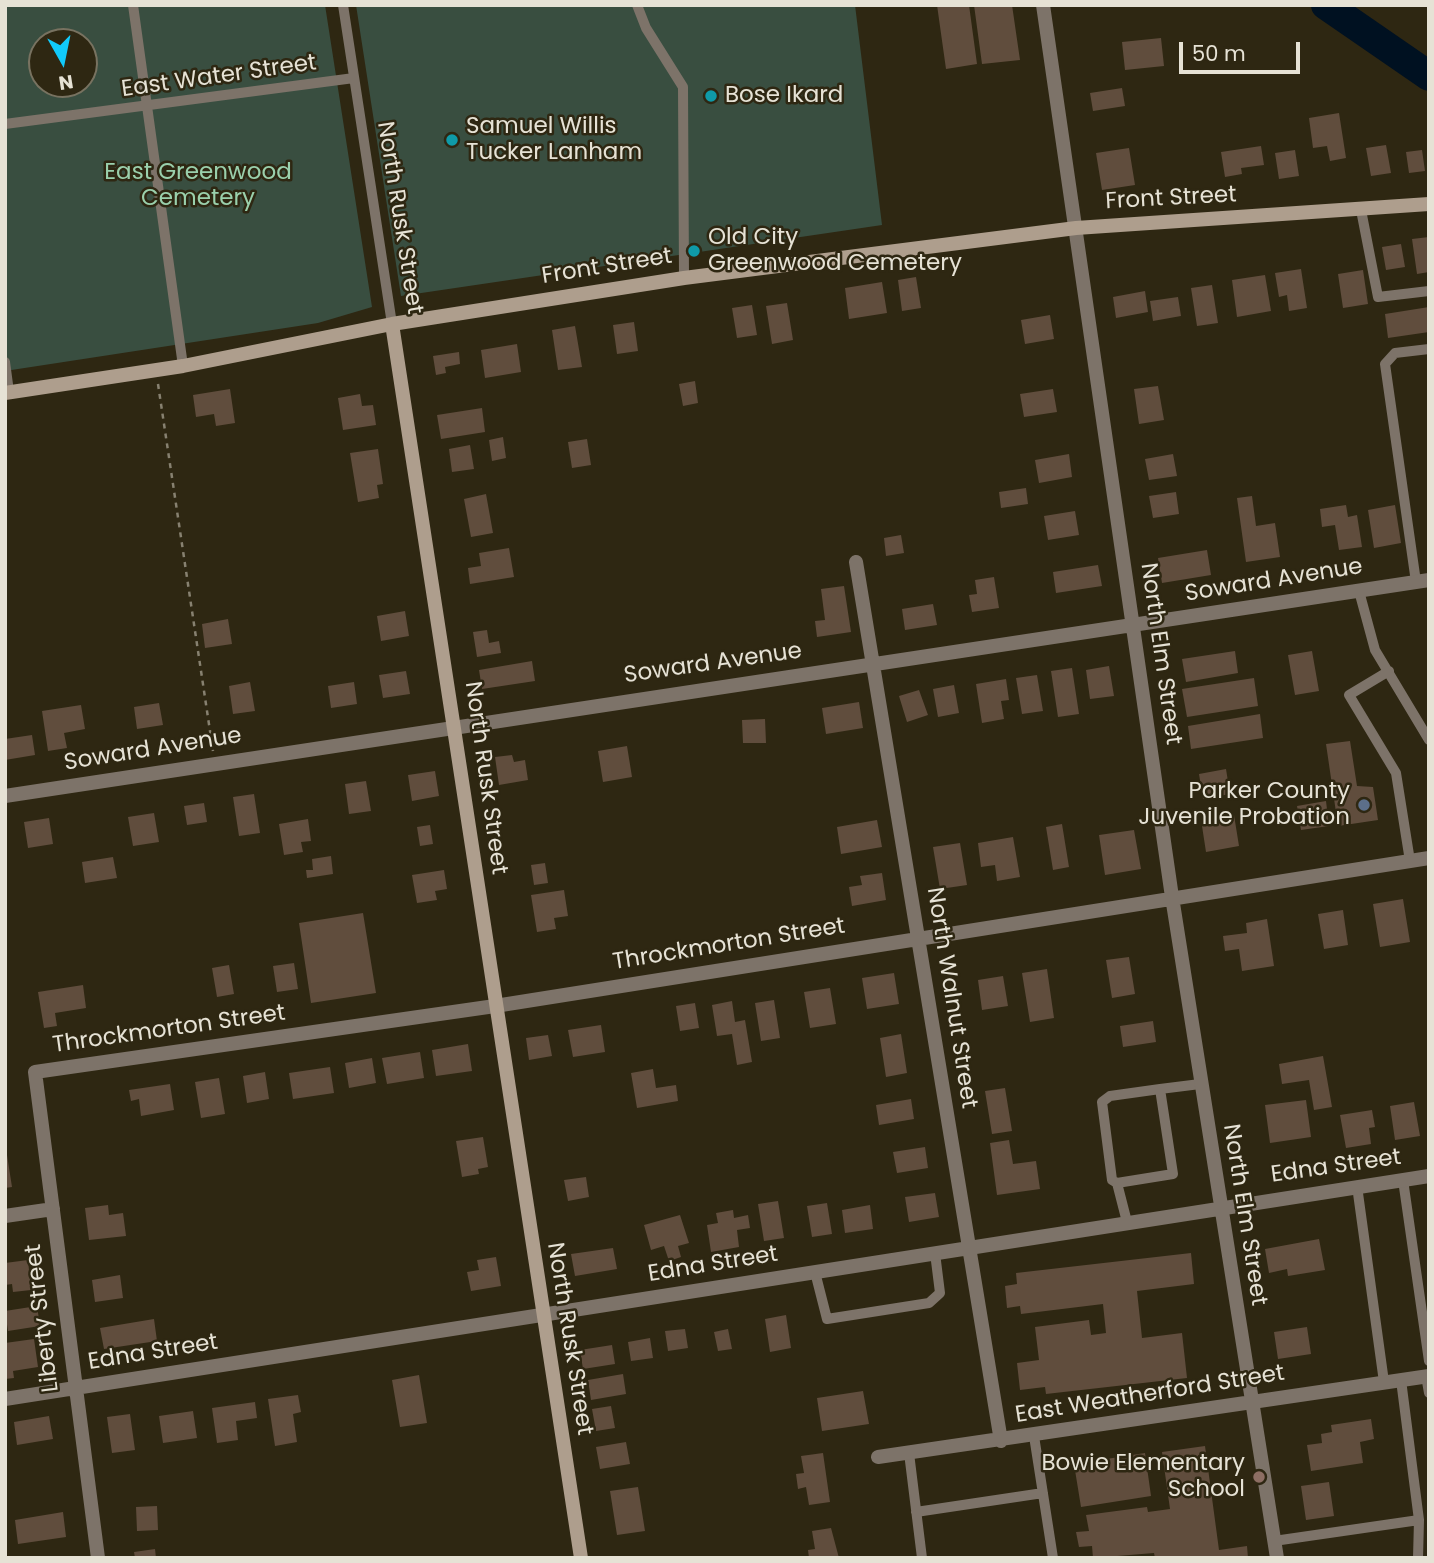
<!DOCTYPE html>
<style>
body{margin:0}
#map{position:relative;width:1434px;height:1563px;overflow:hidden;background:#2e2712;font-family:Poppins,sans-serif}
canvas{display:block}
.frame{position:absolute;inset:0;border:7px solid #e6e2d5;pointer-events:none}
.north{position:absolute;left:28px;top:28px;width:70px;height:70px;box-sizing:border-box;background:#2e2712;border:2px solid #787260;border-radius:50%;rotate:171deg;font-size:19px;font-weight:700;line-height:28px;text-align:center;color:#e6e2d5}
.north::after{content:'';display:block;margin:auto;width:24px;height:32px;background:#11cafb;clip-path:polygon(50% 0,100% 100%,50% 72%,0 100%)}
.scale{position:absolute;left:1179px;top:42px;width:121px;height:32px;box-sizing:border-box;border:4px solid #e6e2d5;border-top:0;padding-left:9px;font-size:21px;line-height:24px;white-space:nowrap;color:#e6e2d5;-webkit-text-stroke:5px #2e2712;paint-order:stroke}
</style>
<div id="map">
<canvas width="1434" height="1563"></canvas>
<div class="frame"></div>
<div class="north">N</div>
<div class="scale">50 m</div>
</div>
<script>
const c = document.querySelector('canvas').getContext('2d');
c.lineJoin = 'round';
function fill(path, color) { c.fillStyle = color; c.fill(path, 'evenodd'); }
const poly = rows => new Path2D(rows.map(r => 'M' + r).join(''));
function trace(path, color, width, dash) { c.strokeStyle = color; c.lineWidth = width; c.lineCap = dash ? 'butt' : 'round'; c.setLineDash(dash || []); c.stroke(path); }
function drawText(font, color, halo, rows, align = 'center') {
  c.font = font + ' Poppins,sans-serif'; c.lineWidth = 5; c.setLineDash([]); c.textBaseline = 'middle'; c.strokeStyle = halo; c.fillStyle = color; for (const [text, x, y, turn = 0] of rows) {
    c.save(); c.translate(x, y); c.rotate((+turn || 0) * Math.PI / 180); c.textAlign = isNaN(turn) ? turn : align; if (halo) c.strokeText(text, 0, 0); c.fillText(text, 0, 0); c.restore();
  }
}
fill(poly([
 [5,5,325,5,372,307,318,323,5,371],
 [42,42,84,42,84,84,42,84],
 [356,5,855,5,882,225,401,296]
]), '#394e40');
trace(poly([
 [1326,5,1429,76]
]), '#001121', 30);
fill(poly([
 [937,5,969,5,977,64,946,69],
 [974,5,1012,5,1020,60,982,64],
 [1161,38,1164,66,1125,70,1122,42],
 [1122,88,1125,106,1093,111,1090,93],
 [1339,113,1346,158,1330,161,1327,146,1313,148,1309,118],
 [1386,145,1391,173,1371,176,1366,148],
 [1261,146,1264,165,1241,168,1242,174,1225,177,1221,152],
 [1129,148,1135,185,1102,190,1096,153],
 [1295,150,1299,176,1279,179,1275,153],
 [1422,150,1425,171,1409,173,1406,152],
 [1429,237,1429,272,1417,274,1412,239],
 [1401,244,1405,267,1386,270,1382,247],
 [1301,269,1307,308,1289,311,1287,295,1279,297,1275,273],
 [1363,270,1368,304,1343,308,1338,274],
 [1265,275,1271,311,1237,317,1232,280],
 [916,277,921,308,902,311,898,280],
 [882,282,887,313,849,319,845,288],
 [1212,285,1218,323,1197,326,1191,288],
 [1145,291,1148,312,1116,318,1113,297],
 [1178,297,1181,316,1153,321,1150,301],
 [787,303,793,340,772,344,766,306],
 [752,305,757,335,737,338,732,308],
 [1429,307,1429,332,1388,338,1385,314],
 [1050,315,1054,339,1025,344,1021,320],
 [634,322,638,351,617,354,613,325],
 [575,326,582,367,558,370,552,330],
 [517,344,521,372,485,378,481,350],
 [459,352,460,364,445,367,446,373,436,375,433,356],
 [695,381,698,403,683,406,679,384],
 [1158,386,1164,420,1139,424,1134,389],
 [230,389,235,423,216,426,214,414,196,417,193,395],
 [1053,389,1057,412,1024,417,1020,394],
 [360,394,362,406,373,405,376,425,343,430,338,398],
 [482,408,485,432,441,439,437,415],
 [503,437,506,458,492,461,489,440],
 [587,439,591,465,572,468,568,442],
 [470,445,474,469,452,472,449,449],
 [378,449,383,484,377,485,379,498,358,502,350,453],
 [1069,454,1072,477,1039,483,1035,460],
 [1173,454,1177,476,1149,480,1145,459],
 [1026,488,1028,504,1001,508,999,492],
 [1176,492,1179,514,1153,518,1149,496],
 [486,494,493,533,471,537,464,499],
 [1252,496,1256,526,1275,523,1280,557,1246,562,1237,498],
 [1346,505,1348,517,1357,515,1362,547,1339,550,1335,525,1322,527,1320,509],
 [1395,505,1401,543,1374,548,1368,510],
 [1075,511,1079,535,1048,540,1044,516],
 [901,535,904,553,886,556,884,538],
 [509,548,514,577,470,584,468,568,481,566,479,553],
 [1207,550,1211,575,1162,583,1158,558],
 [1098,565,1102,586,1056,593,1053,572],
 [994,577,999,608,972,612,969,595,977,594,975,580],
 [844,586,851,632,817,637,815,621,825,620,821,589],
 [933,604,937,625,905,630,902,609],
 [405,611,409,636,381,641,377,616],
 [228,619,232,644,205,648,202,624],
 [487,630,489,643,499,641,501,653,477,657,473,632],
 [1235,651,1238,673,1186,682,1182,659],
 [1312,651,1319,691,1295,695,1288,655],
 [532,661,535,681,482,689,479,670],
 [1109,666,1114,696,1090,699,1086,670],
 [1072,668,1079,714,1058,717,1051,671],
 [406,671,410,694,383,698,379,675],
 [1037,675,1043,711,1022,714,1016,678],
 [1254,678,1258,706,1187,717,1182,689],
 [1006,679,1009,700,1001,701,1004,719,982,723,976,684],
 [250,682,255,711,233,714,229,686],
 [354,682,357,704,331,708,328,686],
 [954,685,959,713,938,717,933,689],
 [919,690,928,715,907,722,899,696],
 [859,702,863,728,826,734,822,708],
 [159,703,163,725,137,729,134,707],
 [81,705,85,729,64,733,67,748,48,751,42,711],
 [1260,714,1263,738,1191,749,1188,726],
 [765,719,766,743,743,743,742,720],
 [32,735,35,755,5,760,5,739],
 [1350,741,1357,786,1373,787,1378,820,1338,826,1326,744],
 [627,746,632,777,603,782,598,751],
 [512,755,514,762,525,760,528,780,499,785,495,757],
 [1226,769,1230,794,1203,799,1199,774],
 [435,771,439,796,412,801,408,775],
 [366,781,371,811,349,814,345,784],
 [254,794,260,833,239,836,233,797],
 [1326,801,1329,826,1301,830,1297,806],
 [204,803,207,822,187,825,184,806],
 [154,813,159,842,133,846,128,817],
 [1234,815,1239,846,1206,852,1202,826,1215,824,1214,818],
 [49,818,53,844,28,848,24,822],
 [308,819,311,841,301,842,303,852,284,855,279,824],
 [877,820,882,847,841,854,837,827],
 [1062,824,1069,867,1053,870,1046,827],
 [430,825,433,844,420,846,417,827],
 [1134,830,1141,869,1105,875,1099,835],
 [1013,837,1020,877,997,881,995,865,981,867,978,843],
 [960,843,967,885,940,889,933,847],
 [331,856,333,874,307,878,306,870,313,870,312,859],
 [113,857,117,878,85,883,82,862],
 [545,863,548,883,534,885,531,865],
 [444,870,447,889,435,891,437,900,417,903,412,875],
 [882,873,886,900,852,906,849,887,862,885,860,876],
 [564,890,568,916,554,918,556,929,537,932,531,895],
 [1403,899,1410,942,1380,947,1373,904],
 [1343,910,1348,945,1324,949,1318,914],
 [363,913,376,993,311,1003,299,923],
 [1267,919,1274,966,1242,971,1239,949,1225,951,1223,936,1247,933,1246,923],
 [1129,957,1135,994,1112,998,1106,960],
 [294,963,298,989,277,992,273,966],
 [229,965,234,994,217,997,212,968],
 [1047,969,1054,1018,1030,1022,1022,973],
 [894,973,899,1004,867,1009,862,978],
 [1003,976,1008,1006,982,1010,978,980],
 [83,985,86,1008,55,1013,57,1026,44,1028,38,992],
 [830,988,836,1024,810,1028,804,992],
 [774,1000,780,1038,761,1041,755,1003],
 [732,1001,735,1022,745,1020,752,1062,737,1065,732,1034,717,1036,712,1005],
 [695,1003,699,1028,680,1031,676,1006],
 [1153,1021,1156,1042,1123,1047,1120,1026],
 [601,1025,605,1052,573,1057,568,1030],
 [901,1034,907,1073,886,1077,880,1038],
 [548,1035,552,1056,529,1060,526,1038],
 [468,1044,472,1071,436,1076,432,1050],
 [420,1052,424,1078,387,1084,382,1058],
 [1323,1056,1332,1107,1314,1110,1309,1080,1282,1084,1279,1064],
 [372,1058,376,1083,349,1088,345,1063],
 [330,1067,334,1093,293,1099,289,1073],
 [653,1069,656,1088,676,1085,678,1101,637,1108,631,1073],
 [265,1072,269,1099,247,1103,243,1076],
 [219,1078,225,1114,201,1118,195,1082],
 [170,1084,174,1110,141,1116,139,1099,131,1101,129,1090],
 [1005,1088,1012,1131,992,1134,985,1091],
 [911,1099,914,1119,879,1125,876,1105],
 [1306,1100,1311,1137,1270,1143,1265,1105],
 [1414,1102,1420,1136,1395,1140,1390,1106],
 [1372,1110,1375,1127,1369,1128,1371,1144,1346,1148,1340,1115],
 [483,1137,488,1167,478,1169,479,1174,462,1177,456,1141],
 [1009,1140,1013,1164,1036,1161,1040,1189,997,1195,990,1143],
 [925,1147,928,1168,897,1173,893,1152],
 [7,1155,12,1187,5,1188,5,1156],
 [586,1177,589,1197,568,1201,564,1180],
 [935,1193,939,1217,909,1222,905,1197],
 [778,1201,784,1238,764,1241,758,1204],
 [827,1203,832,1234,812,1237,807,1206],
 [108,1205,109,1215,123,1213,126,1236,89,1240,85,1208],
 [870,1205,873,1229,845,1233,842,1210],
 [733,1210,734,1218,748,1215,750,1228,737,1230,739,1247,711,1252,707,1225,718,1223,716,1213],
 [680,1215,689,1243,678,1246,681,1257,669,1261,664,1246,651,1250,644,1225],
 [1319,1239,1325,1270,1288,1276,1287,1269,1269,1273,1265,1249],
 [613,1248,617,1269,575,1276,571,1254],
 [1191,1253,1194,1284,1137,1291,1142,1338,1182,1333,1187,1378,1046,1394,1045,1387,1020,1390,1017,1363,1039,1360,1035,1327,1089,1320,1091,1335,1106,1333,1103,1304,1021,1314,1020,1306,1007,1308,1005,1286,1017,1284,1016,1273],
 [496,1257,501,1286,471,1291,467,1272,479,1270,477,1260],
 [28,1260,31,1290,13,1292,12,1284,5,1285,5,1263],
 [120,1275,123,1298,95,1302,92,1280],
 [37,1306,40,1326,8,1331,5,1311],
 [786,1315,791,1348,770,1352,765,1319],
 [154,1319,157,1341,104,1349,100,1328],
 [1307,1327,1311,1354,1278,1359,1274,1332],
 [685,1329,688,1348,668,1351,665,1331],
 [728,1329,732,1349,718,1351,714,1332],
 [650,1338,653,1358,631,1361,628,1342],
 [34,1339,38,1367,13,1371,14,1378,5,1379,5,1343],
 [612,1345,615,1364,583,1369,580,1350],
 [623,1374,626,1394,591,1400,588,1380],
 [419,1375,427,1423,400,1427,392,1380],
 [863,1391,869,1424,822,1431,817,1398],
 [298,1395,301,1412,293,1414,297,1442,275,1446,268,1399],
 [255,1402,257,1418,236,1421,238,1440,217,1443,212,1408],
 [611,1406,615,1428,596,1431,592,1409],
 [193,1411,197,1438,163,1443,159,1416],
 [130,1414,135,1450,112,1453,107,1417],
 [49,1416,53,1439,17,1445,14,1422],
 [1371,1419,1374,1439,1360,1442,1363,1463,1311,1471,1307,1445,1322,1443,1321,1434,1332,1432,1331,1425],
 [626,1442,630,1464,600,1469,596,1447],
 [1205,1446,1219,1550,1247,1546,1248,1558,1155,1558,1154,1553,1093,1558,1092,1546,1079,1547,1076,1532,1089,1531,1086,1515,1147,1507,1148,1512,1170,1509,1162,1452],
 [823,1453,830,1502,809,1505,806,1487,798,1489,796,1474,804,1473,801,1456],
 [1145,1453,1151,1496,1081,1507,1074,1464],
 [1329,1482,1334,1516,1306,1520,1301,1486],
 [638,1487,645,1531,617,1535,610,1491],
 [157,1506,158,1530,137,1531,136,1507],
 [63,1512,66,1537,18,1544,15,1520],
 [831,1528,839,1558,809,1558,808,1550,815,1549,812,1531],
 [155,1549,156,1558,135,1558,134,1552]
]), '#604d3d');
trace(poly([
 [158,384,213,751]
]), '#878170', 2.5, [5, 5]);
trace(poly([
 [133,5,183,366],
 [343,5,392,324],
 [637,5,646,28,683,87,684,278],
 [5,124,354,78],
 [1361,210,1378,297,1429,291],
 [5,362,9,392],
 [1416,582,1385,364,1395,353,1429,349],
 [1359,591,1375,650,1429,740],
 [1389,671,1349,695,1396,773,1410,861],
 [1160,1089,1200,1084],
 [1403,1180,1429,1361],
 [1117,1183,1173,1174,1160,1089,1110,1096,1102,1102,1112,1180,1117,1183,1127,1222],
 [1357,1186,1384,1382],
 [815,1272,827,1319,929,1303,940,1293,935,1253],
 [1426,1376,1429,1393],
 [1034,1436,1053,1558],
 [909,1453,922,1558],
 [916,1512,1043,1493],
 [1274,1541,1419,1520,1401,1380],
 [1418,1558,1419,1520]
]), '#7d7369', 10);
trace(poly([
 [1043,5,1172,897,1277,1558],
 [856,562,1001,1441],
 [5,796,1429,580],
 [5,1216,53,1209],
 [5,1399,1429,1176],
 [878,1457,1429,1376],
 [98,1558,35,1072,495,1006,1429,858]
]), '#7d7369', 14);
trace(poly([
 [392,324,581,1558],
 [5,393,183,366,392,324,684,278,1076,228,1429,204]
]), '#ae9e8d', 14);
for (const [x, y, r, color] of [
 [711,96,7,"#0f9aa8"],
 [452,140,7,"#0f9aa8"],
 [694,251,7,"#0f9aa8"],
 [1364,805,7,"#5c6f8a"],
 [1259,1477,7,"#8d6e63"]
]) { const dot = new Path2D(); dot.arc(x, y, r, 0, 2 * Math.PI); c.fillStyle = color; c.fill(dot); trace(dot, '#2e2712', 2.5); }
drawText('23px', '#e6e2d5', '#2e2712', [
 ["East Water Street",219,77,-8],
 ["Front Street",1171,199,-3],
 ["North Rusk Street",399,218,81],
 ["Front Street",607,267,-9],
 ["Soward Avenue",1274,581,-9],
 ["North Elm Street",1160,654,82],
 ["Soward Avenue",713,664,-8],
 ["Soward Avenue",153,750,-9],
 ["North Rusk Street",485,778,82],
 ["Throckmorton Street",729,945,-9],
 ["North Walnut Street",951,998,81],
 ["Throckmorton Street",169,1030,-8],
 ["Edna Street",1336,1167,-8],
 ["North Elm Street",1244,1215,81],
 ["Edna Street",713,1265,-9],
 ["Liberty Street",43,1318,-97],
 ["North Rusk Street",569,1339,81],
 ["Edna Street",153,1353,-9],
 ["East Weatherford Street",1150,1395,-9]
]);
drawText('23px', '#e6e2d5', '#2e2712', [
 ["Bose Ikard",725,96],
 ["Samuel Willis",466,127],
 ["Tucker Lanham",466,153],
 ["Old City",708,238],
 ["Greenwood Cemetery",708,264],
 ["Parker County",1350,792,"right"],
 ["Juvenile Probation",1350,818,"right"],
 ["Bowie Elementary",1245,1464,"right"],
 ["School",1245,1490,"right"]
], 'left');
drawText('23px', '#9ad0ac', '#2e2712', [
 ["East Greenwood",198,173],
 ["Cemetery",198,199]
]);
</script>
